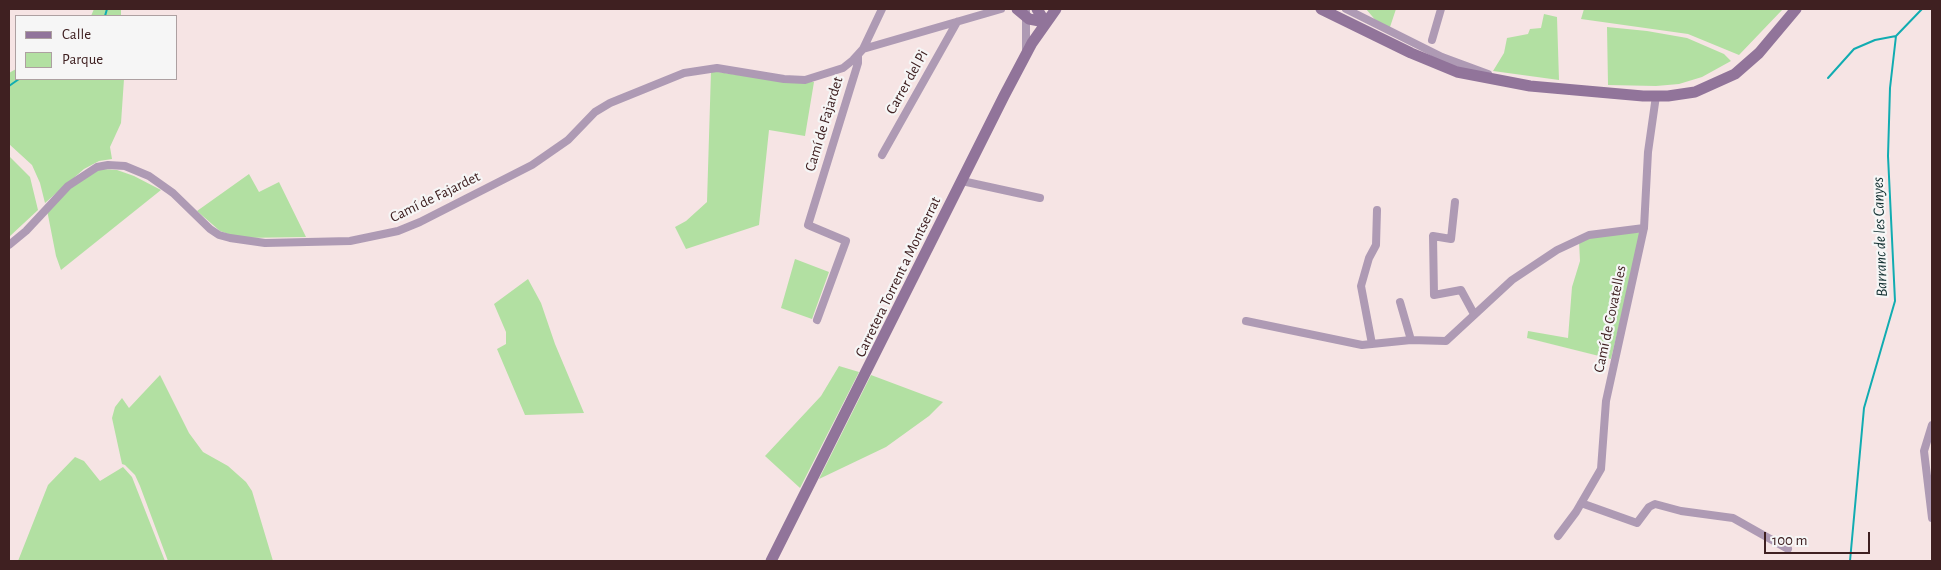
<!DOCTYPE html>
<meta charset="utf-8">
<style>
body{margin:0}
#map{position:relative;width:1941px;height:570px;overflow:hidden;background:#f6e4e4;font-family:"Alegreya Sans",sans-serif}
canvas{display:block}
.frame{position:absolute;inset:0;border:10px solid #3f2021;pointer-events:none}
.legend{position:absolute;left:15px;top:15px;width:162px;height:65px;box-sizing:border-box;background:#f6f6f6;border:1px solid #ada0a1;margin:0;padding:6px 9px;list-style:none;font-size:15px;color:#3f2021}
.legend li{display:flex;align-items:center;gap:10px;height:25px}
.legend b{width:25px;border:1px solid #ada0a1}
.scale{position:absolute;left:1764px;top:532px;width:106px;height:22px;box-sizing:border-box;border:2px solid #3f2021;border-top:0;padding-left:6px;font-size:15px;line-height:18px;white-space:nowrap;color:#3f2021;-webkit-text-stroke:4px #f6f6f6;paint-order:stroke}
</style>
<div id="map">
<canvas width="1941" height="570"></canvas>
<div class="frame"></div>
<ul class="legend">
<li><b style="height:6px;background:#91749a"></b>Calle</li>
<li><b style="height:14px;background:#b2e0a2"></b>Parque</li>
</ul>
<div class="scale">100 m</div>
</div>
<script>
const c = document.querySelector('canvas').getContext('2d');
c.lineJoin = 'round';
function fill(path, color) { c.fillStyle = color; c.fill(path, 'evenodd'); }
const poly = rows => new Path2D(rows.map(r => 'M' + r).join(''));
function trace(path, color, width, dash) { c.strokeStyle = color; c.lineWidth = width; c.lineCap = dash ? 'butt' : 'round'; c.setLineDash(dash || []); c.stroke(path); }
function drawText(font, color, halo, rows, align = 'center') {
  c.font = font + ' "Alegreya Sans",sans-serif'; c.lineWidth = 4.5; c.setLineDash([]); c.textBaseline = 'middle'; c.strokeStyle = halo; c.fillStyle = color; for (const [text, x, y, turn = 0] of rows) {
    c.save(); c.translate(x, y); c.rotate((+turn || 0) * Math.PI / 180); c.textAlign = isNaN(turn) ? turn : align; if (halo) c.strokeText(text, 0, 0); c.fillText(text, 0, 0); c.restore();
  }
}
fill(poly([
 [94,9,121,9,121,16,91,16],
 [1366,9,1396,9,1390,27,1383,29],
 [1584,9,1783,9,1739,55,1688,34,1581,19],
 [1544,14,1557,17,1559,80,1493,71,1504,53,1507,38,1528,34,1530,29,1541,28],
 [1607,27,1647,31,1687,38,1724,54,1731,61,1702,77,1679,84,1656,86,1608,85],
 [16,69,16,79,124,79,121,123,110,147,112,159,99,161,84,169,45,203,40,183,32,165,9,144,9,73],
 [711,71,786,82,814,82,805,136,769,130,759,225,686,249,675,227,686,221,707,202],
 [9,156,30,177,38,210,9,237],
 [102,169,117,170,134,176,161,190,61,270,56,256,47,210,58,197,93,171],
 [249,174,259,192,279,182,306,237,240,238,220,231,197,211],
 [1636,232,1641,233,1611,359,1527,338,1528,331,1568,338,1572,287,1580,261,1579,241,1587,238],
 [795,259,829,272,812,319,781,308],
 [528,279,541,303,555,344,584,413,525,415,497,349,506,344,506,332,494,304],
 [839,366,859,372,800,488,765,456,821,396],
 [160,375,189,433,203,452,228,466,246,482,252,491,273,561,168,561,140,486,135,475,125,465,122,464,112,418,115,407,122,398,129,408],
 [871,375,943,402,929,416,886,447,819,479],
 [75,457,84,461,100,481,123,467,132,477,165,561,18,561,48,485]
]), '#b2e0a2');
trace(poly([
 [105,16,107,9],
 [1828,78,1854,49,1875,40,1896,36],
 [9,86,19,79],
 [1850,561,1864,408,1895,301,1888,156,1890,88,1896,36,1922,9]
]), '#11acb1', 2);
trace(poly([
 [1346,9,1442,57,1488,74],
 [1432,40,1441,9],
 [863,49,882,9],
 [1026,51,1026,9],
 [882,155,957,22],
 [962,181,1040,198],
 [1455,202,1451,239,1433,236,1434,295,1461,290,1474,314],
 [9,245,26,231,68,186,97,167,108,165,125,166,149,176,173,193,210,229,219,235,230,238,265,243,350,241,398,231,420,222,532,165,568,140,595,112,610,103,684,73,717,68,784,79,805,80,843,68,853,60,863,49,1001,9],
 [1400,302,1411,340],
 [817,320,846,241,808,225,858,63,858,55],
 [1246,321,1362,345,1411,340,1446,341,1512,280,1557,250,1589,235,1644,228],
 [1372,344,1361,286,1369,258,1376,245,1377,210],
 [1932,425,1924,451,1932,518],
 [1581,503,1637,523,1649,507,1655,504,1681,511,1733,518,1788,549],
 [1558,536,1576,512,1601,469,1606,401,1644,228,1648,152,1656,96]
]), '#ae9ab4', 8);
trace(poly([
 [1017,9,1029,19,1045,22],
 [1037,9,1045,22],
 [1321,9,1411,53,1457,72,1530,86,1643,96,1668,96,1695,92,1735,74,1759,53,1796,9],
 [771,561,1004,96,1032,43,1056,9]
]), '#91749a', 11);
drawText('15px', '#3f2021', '#f6f6f6', [
 ["Carrer del Pi",907,82,-61],
 ["Camí de Fajardet",824,124,-73],
 ["Camí de Fajardet",435,197,-26],
 ["Carretera Torrent a Montserrat",898,277,-64],
 ["Camí de Covatelles",1610,319,-78]
]);
drawText('italic 16px', '#143132', '#f6f6f6', [
 ["Barranc de les Canyes",1880,237,-92]
]);
</script>
